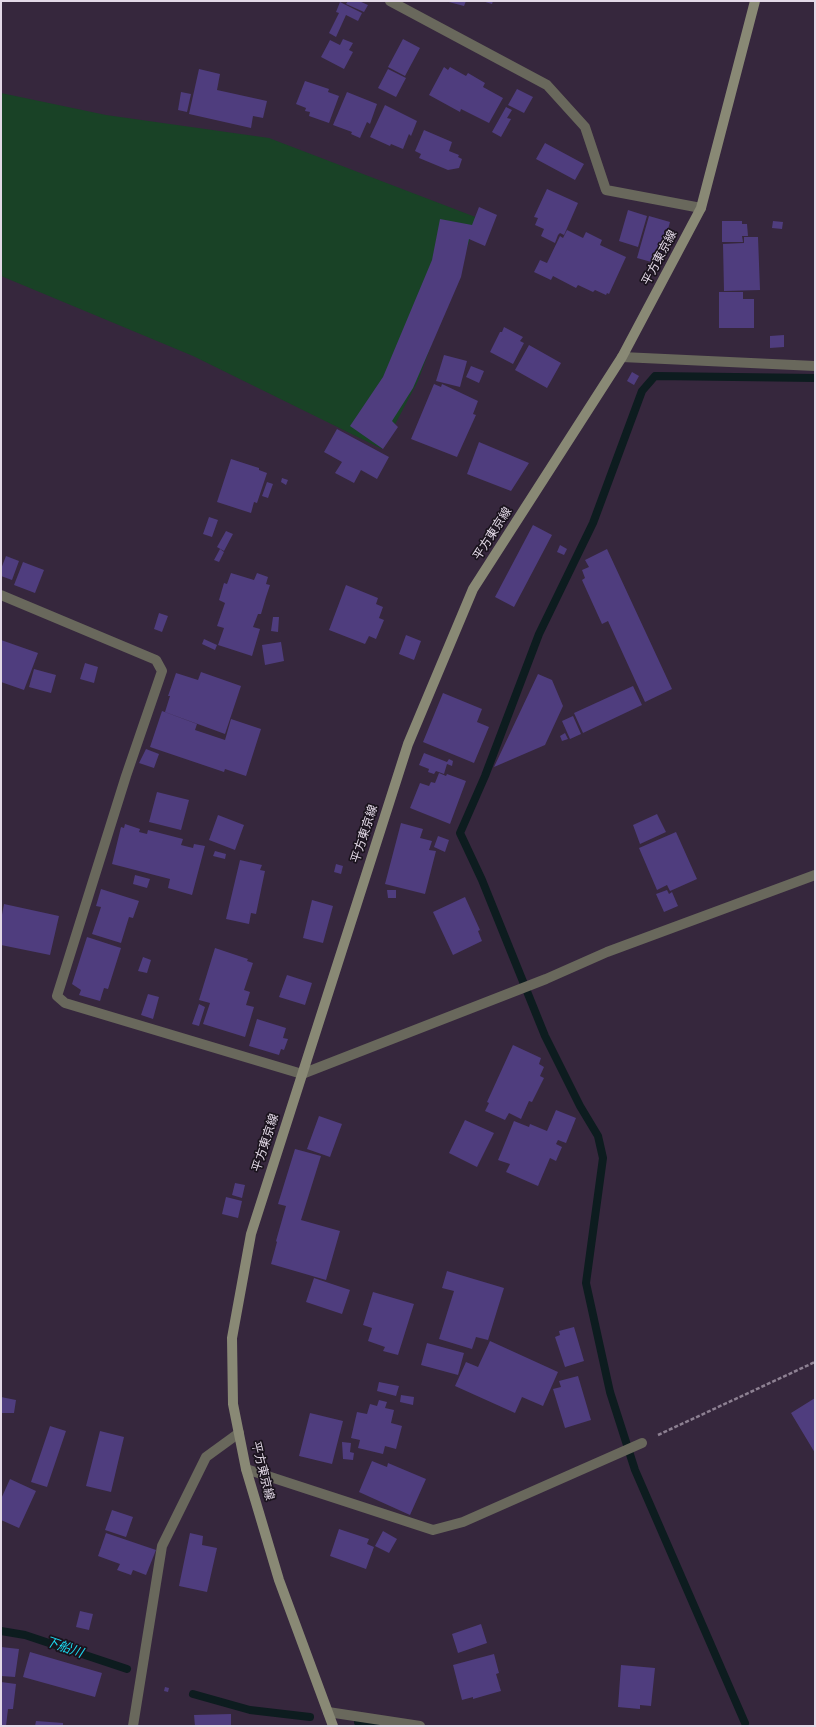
<!DOCTYPE html>
<meta charset="utf-8">
<style>
body{margin:0}
#map{position:relative;width:816px;height:1727px;overflow:hidden;background:#36273d;font-family:"Roboto Condensed",sans-serif}
canvas{display:block}
.frame{position:absolute;inset:0;border:2px solid #e3d9e7;pointer-events:none}
</style>
<div id="map">
<canvas width="816" height="1727"></canvas>
<div class="frame"></div>
</div>
<script>
const c = document.querySelector('canvas').getContext('2d');
c.lineJoin = 'round';
function fill(path, color) { c.fillStyle = color; c.fill(path, 'evenodd'); }
const poly = rows => new Path2D(rows.map(r => 'M' + r).join(''));
function trace(path, color, width, dash) { c.strokeStyle = color; c.lineWidth = width; c.lineCap = dash ? 'butt' : 'round'; c.setLineDash(dash || []); c.stroke(path); }
function drawText(font, color, halo, rows, align = 'center') {
  c.font = font + ' "Roboto Condensed","Noto Sans JP",sans-serif'; c.lineWidth = 3.5; c.setLineDash([]); c.textBaseline = 'middle'; c.strokeStyle = halo; c.fillStyle = color; for (const [text, x, y, turn = 0] of rows) {
    c.save(); c.translate(x, y); c.rotate((+turn || 0) * Math.PI / 180); c.textAlign = isNaN(turn) ? turn : align; if (halo) c.strokeText(text, 0, 0); c.fillText(text, 0, 0); c.restore();
  }
}
fill(poly([
 [1,93,106,115,269,138,478,218,418,381,382,449,193,356,1,276]
]), '#194226');
trace(poly([
 [1,1631,25,1635,127,1669],
 [193,1694,250,1710,310,1717],
 [358,1722,379,1726],
 [745,1723,635,1470,610,1392,586,1283,603,1158,598,1136,580,1106,545,1036,482,880,460,833,485,776,539,634,593,523,642,391,655,376,815,378]
]), '#0d1c1f', 8);
fill(poly([
 [348,1,359,1,368,5,364,12,346,4],
 [445,1,466,1,464,6],
 [482,1,493,1,492,4],
 [340,2,362,13,358,21,346,15,336,37,329,33,339,13,336,12],
 [343,39,353,43,349,50,353,52,344,69,321,57,330,40,340,45],
 [403,39,420,48,405,76,388,67],
 [444,67,448,70,450,67,466,76,468,73,485,83,483,87,503,98,489,123,461,109,460,112,429,95],
 [199,69,220,74,217,90,267,101,263,118,253,116,251,128,189,114],
 [388,69,406,78,396,97,378,88],
 [305,81,329,89,328,92,339,96,329,123,309,116,310,112,305,111,306,108,296,104],
 [517,89,533,97,524,113,508,105],
 [181,92,191,94,187,112,178,110],
 [347,92,377,104,370,124,367,122,360,138,351,134,352,132,333,125],
 [385,105,417,121,411,136,409,134,403,149,391,144,390,146,370,137],
 [506,107,512,110,507,118,511,119,501,137,492,132],
 [424,130,452,142,449,151,459,155,458,157,462,159,459,168,448,170,419,158,421,154,415,151],
 [545,143,584,164,575,180,536,159],
 [547,189,578,203,564,235,560,233,558,235,555,243,541,236,544,229,535,225,538,218,534,217],
 [479,207,497,215,485,246,469,239,461,277,413,388,392,421,398,427,383,449,350,426,383,377,432,260,440,219,472,225],
 [628,210,647,216,638,247,619,241],
 [649,216,670,222,661,254,658,253,655,263,637,258],
 [722,221,742,221,742,224,747,224,748,236,742,236,743,242,722,242],
 [773,221,783,222,782,229,772,228],
 [567,230,583,238,586,232,602,240,600,245,626,257,609,294,607,293,606,295,595,290,593,292,578,285,576,288,553,276,551,280,534,272,540,260,547,263,560,236,563,238],
 [744,237,758,237,760,290,724,291,723,244,744,243],
 [719,292,743,292,743,299,754,299,754,328,719,328],
 [504,327,523,337,520,341,524,343,513,364,490,352,500,332,502,332],
 [784,335,784,347,770,348,770,336],
 [529,345,561,363,547,388,515,370],
 [444,355,467,361,460,387,436,381],
 [471,366,484,371,479,383,466,377],
 [632,372,639,376,634,385,627,381],
 [434,384,441,387,442,384,478,401,473,414,476,415,457,457,411,439],
 [337,429,389,457,377,479,361,470,354,483,335,473,342,462,324,452],
 [479,442,529,463,511,491,467,474],
 [231,459,259,468,259,470,267,473,257,503,254,502,251,513,217,502],
 [282,478,288,480,286,485,281,482],
 [267,482,273,484,268,498,262,496],
 [209,517,218,520,212,537,203,534],
 [533,525,552,535,514,607,495,597],
 [226,531,233,534,224,551,217,547],
 [560,545,567,549,564,555,557,552],
 [220,549,224,552,219,562,214,560],
 [607,549,672,689,645,702,608,621,602,624,582,580,585,578,582,570,589,567,585,560],
 [6,556,19,561,12,580,1,576,1,569],
 [23,562,44,570,35,593,14,585],
 [231,573,254,580,257,573,268,577,266,584,270,585,266,597,261,614,258,614,253,627,260,629,252,656,218,645,224,628,217,626,225,603,219,600,224,583,227,584],
 [346,585,378,598,376,604,383,607,379,618,384,620,376,639,369,636,365,644,329,630],
 [159,613,168,616,162,632,154,629],
 [273,617,279,617,278,632,271,631],
 [406,635,421,641,414,660,399,654],
 [204,639,217,645,215,650,202,644],
 [1,640,38,653,24,690,1,682],
 [281,642,284,661,265,665,262,645],
 [85,663,98,667,94,683,80,679],
 [34,669,56,675,51,693,29,687],
 [201,672,241,686,225,734,165,712,170,696,168,696,176,673,198,680],
 [538,674,552,680,563,706,545,745,494,767],
 [633,686,642,705,583,733,574,713],
 [443,693,482,709,477,722,489,727,474,763,423,742],
 [162,711,197,724,195,730,225,740,231,719,261,729,246,776,225,769,224,772,150,747],
 [573,716,581,734,570,739,562,721],
 [565,733,568,739,562,741,560,736],
 [146,749,159,754,154,768,139,763],
 [424,753,447,762,449,759,453,761,452,766,447,764,444,774,436,771,434,774,428,772,429,769,419,765],
 [439,773,446,776,447,774,466,781,450,824,410,808,420,783,429,786,431,782,435,783],
 [157,792,189,800,181,830,149,822],
 [657,814,666,832,640,844,633,825],
 [218,815,244,825,235,850,209,840],
 [401,823,423,829,420,838,432,841,429,850,436,851,425,894,385,884],
 [125,824,140,829,139,832,147,834,148,830,183,839,181,845,193,848,194,844,205,846,192,895,168,888,170,879,112,864,121,827,124,828],
 [676,832,697,879,670,891,667,885,657,890,639,848],
 [438,836,449,840,445,852,434,847],
 [215,851,226,854,225,859,213,856],
 [240,860,262,865,260,870,265,871,256,914,251,913,249,924,226,919],
 [336,864,343,866,341,874,334,872],
 [135,875,150,879,147,888,133,884],
 [101,889,139,901,133,918,129,917,121,943,92,934,101,907,96,906],
 [387,890,396,890,396,898,388,898],
 [667,890,669,894,672,892,678,906,664,912,656,894],
 [465,897,480,930,478,931,482,941,453,955,433,912],
 [312,900,333,906,323,943,303,938],
 [4,904,59,916,50,955,1,945,1,920],
 [87,937,121,948,108,989,104,988,100,1001,79,995,81,990,72,984],
 [215,948,248,959,247,961,253,963,244,990,250,992,246,1005,254,1007,245,1037,203,1024,210,1003,199,1000],
 [143,957,151,960,147,973,138,971],
 [287,975,312,983,305,1005,279,997],
 [148,994,159,997,153,1019,141,1015],
 [199,1004,205,1007,199,1026,192,1024],
 [257,1019,286,1028,283,1038,288,1039,284,1050,281,1049,279,1055,249,1046],
 [513,1045,541,1058,539,1064,544,1067,540,1076,544,1078,532,1102,529,1101,521,1119,509,1113,505,1120,485,1111,489,1103,487,1102],
 [556,1110,576,1118,566,1143,558,1140,556,1144,562,1147,556,1161,550,1158,538,1186,506,1172,510,1164,498,1160,514,1121,529,1127,530,1124,547,1131],
 [319,1116,342,1124,330,1157,307,1149],
 [465,1120,494,1133,477,1167,449,1153],
 [295,1149,321,1156,301,1220,340,1231,326,1280,271,1264,277,1242,276,1241,286,1206,278,1204],
 [235,1183,245,1185,242,1198,232,1195],
 [226,1197,242,1201,238,1218,222,1214],
 [447,1271,504,1288,488,1340,476,1337,472,1349,439,1339,454,1291,442,1288],
 [314,1278,350,1290,342,1314,306,1302],
 [373,1292,414,1304,398,1355,383,1351,385,1347,368,1341,372,1328,363,1325],
 [574,1327,584,1361,565,1367,555,1337,560,1335,559,1331],
 [490,1341,558,1372,543,1406,522,1397,515,1413,455,1386,466,1362,478,1367],
 [427,1343,464,1353,458,1375,421,1365],
 [578,1376,591,1420,565,1428,553,1389,561,1387,559,1381],
 [379,1382,399,1386,396,1396,377,1391],
 [401,1395,414,1397,413,1405,400,1402],
 [1,1397,16,1400,14,1413,1,1413],
 [815,1398,815,1453,791,1413],
 [379,1400,387,1402,385,1408,394,1410,391,1423,402,1426,396,1449,385,1446,383,1454,358,1448,360,1440,351,1438,357,1412,367,1414,370,1404,377,1406],
 [310,1413,343,1421,332,1464,299,1456],
 [50,1426,66,1431,47,1487,31,1482],
 [100,1431,124,1437,111,1492,86,1486],
 [342,1442,351,1443,350,1452,354,1453,353,1460,343,1459],
 [372,1461,387,1467,388,1463,426,1479,410,1515,359,1492],
 [10,1479,36,1491,19,1528,1,1520,1,1499],
 [112,1510,133,1517,126,1537,105,1530],
 [339,1529,369,1539,367,1544,374,1547,366,1569,330,1556],
 [383,1531,397,1539,389,1553,375,1546],
 [106,1533,156,1550,146,1575,133,1570,131,1575,117,1570,120,1564,98,1556],
 [190,1533,203,1536,202,1545,217,1548,207,1592,179,1586],
 [80,1611,93,1614,89,1630,76,1627],
 [481,1624,487,1643,458,1653,452,1634],
 [1,1647,19,1649,15,1677,1,1676],
 [30,1652,102,1673,95,1697,23,1677],
 [494,1654,499,1673,496,1674,501,1691,473,1699,473,1697,462,1700,453,1665],
 [621,1665,655,1668,651,1706,640,1705,640,1709,618,1707],
 [1,1682,16,1684,13,1709,8,1709,6,1726,1,1726],
 [165,1687,169,1688,168,1692,164,1691],
 [231,1714,231,1726,195,1726,194,1715],
 [36,1721,63,1723,63,1726,35,1726]
]), '#4f3d7e');
trace(poly([
 [658,1435,815,1362]
]), '#8d8092', 2.5, [4, 2]);
trace(poly([
 [390,1,547,85,585,127,606,190,701,208],
 [622,357,815,366],
 [1,595,156,660,162,671,126,776,57,996,65,1003,302,1074,546,979,607,952,815,875],
 [246,1469,433,1530,463,1522,642,1443],
 [328,1712,420,1726],
 [133,1726,162,1546,206,1457,239,1433]
]), '#69685c', 10);
trace(poly([
 [333,1726,279,1580,246,1469,233,1404,232,1338,251,1234,408,744,473,589,622,357,701,208,755,1]
]), '#898975', 10);
drawText('12px', '#e3d9e7', '#1a131d', [
 ["平方東京線",660,258,-62],
 ["平方東京線",493,534,-57],
 ["平方東京線",365,834,-72],
 ["平方東京線",266,1143,-72],
 ["平方東京線",262,1471,76]
]);
drawText('italic 13px', '#1bd9ef', '#1a131d', [
 ["下船川",64,1648,19]
]);
</script>
